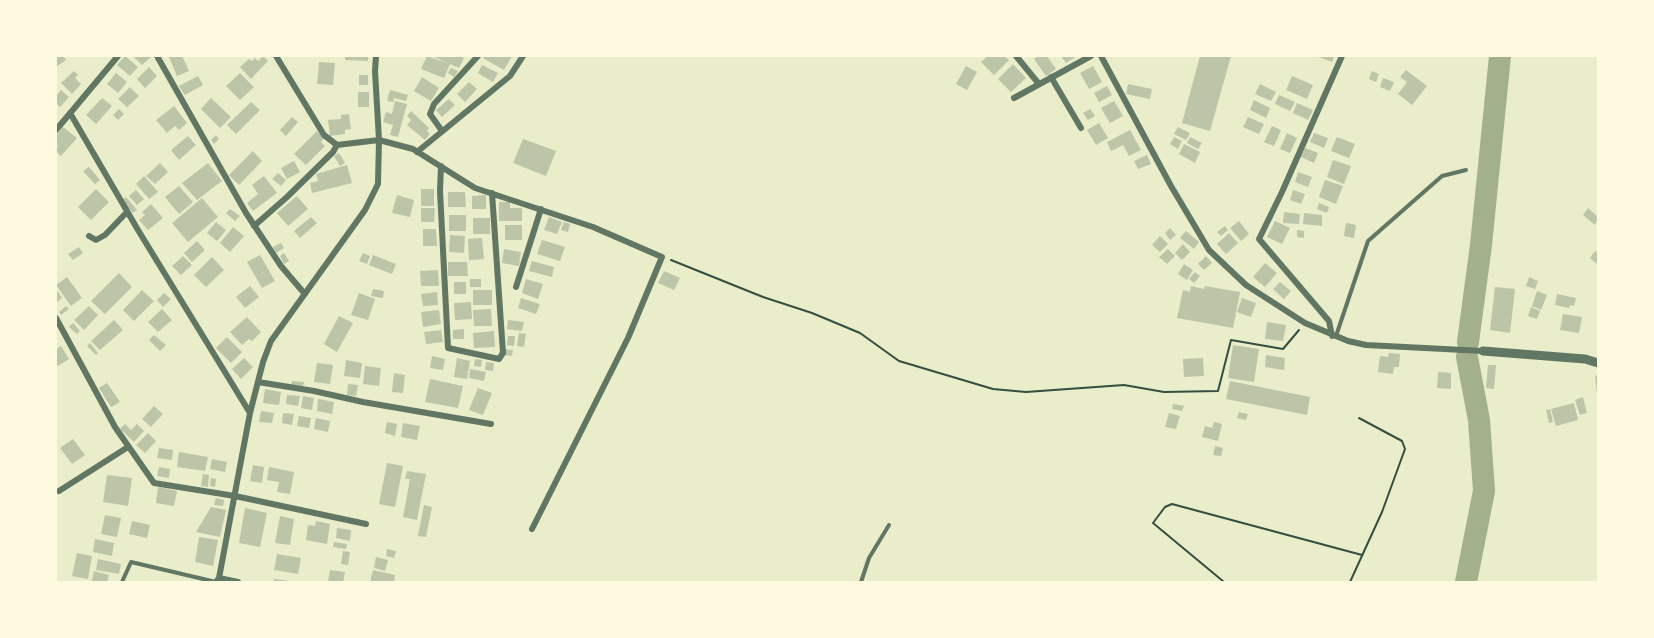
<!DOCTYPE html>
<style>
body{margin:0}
#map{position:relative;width:1654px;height:638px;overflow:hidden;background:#e9edc9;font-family:Figtree,sans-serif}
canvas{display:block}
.frame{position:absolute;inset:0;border:57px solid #fefae0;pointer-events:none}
</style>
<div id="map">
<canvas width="1654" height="638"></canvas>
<div class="frame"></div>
</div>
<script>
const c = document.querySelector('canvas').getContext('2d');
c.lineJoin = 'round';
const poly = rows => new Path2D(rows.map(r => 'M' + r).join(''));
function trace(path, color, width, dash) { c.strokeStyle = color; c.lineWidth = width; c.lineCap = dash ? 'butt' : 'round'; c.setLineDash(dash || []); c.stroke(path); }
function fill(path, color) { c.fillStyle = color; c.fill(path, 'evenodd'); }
trace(poly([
 [1468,342,1481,245,1500,56],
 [1466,582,1484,491,1479,420,1467,357]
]), '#a3b18a', 22);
fill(poly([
 [56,56,63,56,66,60,56,67],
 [125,56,138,67,130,76,117,65],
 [133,56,152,56,142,65],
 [173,56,182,56,189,71,177,76,169,57],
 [263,56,268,61,251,79,240,67,249,59,252,61,255,58,258,61],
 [345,56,368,56,368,61,345,60],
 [427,56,450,64,444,78,421,69],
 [432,56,458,56,464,58,459,68],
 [485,56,512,56,504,70,483,58],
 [988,56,1004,56,1009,60,994,75,981,62],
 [1038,56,1047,56,1056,69,1046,76,1034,59],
 [1061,56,1077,56,1066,63],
 [1200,56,1231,56,1210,131,1182,123],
 [1316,56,1334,56,1332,62],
 [319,62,335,63,333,85,317,84],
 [1013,64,1026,78,1011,92,998,79],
 [482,65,498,73,493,82,478,73],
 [966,66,977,72,967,90,956,84],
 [1093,66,1102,82,1089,89,1080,73],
 [149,67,157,76,145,88,137,79],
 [451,68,458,71,454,77,448,73],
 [1406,70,1427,86,1412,105,1398,94,1407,82,1400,77],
 [74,71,78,75,75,78,81,84,72,94,61,83],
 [1372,71,1379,74,1376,82,1369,79],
 [116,73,127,82,118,93,107,84],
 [240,73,254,87,240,100,226,86],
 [359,75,368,75,368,85,359,85],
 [198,76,203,85,185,95,179,86],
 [1292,76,1313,85,1307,99,1286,90],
 [422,77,439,88,431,101,414,91],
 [1383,78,1394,82,1390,91,1380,87],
 [469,82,477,89,465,102,457,94],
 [1128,84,1152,89,1150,99,1126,94],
 [1260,84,1276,92,1271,101,1255,94],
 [1107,86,1112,95,1099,102,1094,93],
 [130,87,139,96,127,107,118,99],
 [61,90,69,97,60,107,56,103,56,96],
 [390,90,408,95,406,101,394,98,393,102,387,101],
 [358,92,369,92,369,107,358,107],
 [1279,95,1295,102,1290,111,1275,104],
 [102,98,112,106,96,124,86,115],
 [211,98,231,117,220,128,201,109],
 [449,99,455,105,442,117,436,110],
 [1254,100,1270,108,1266,118,1250,110],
 [395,101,407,104,398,137,390,135,393,125,383,122,386,112,392,114],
 [1114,101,1123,116,1110,123,1101,108],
 [251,102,260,110,236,134,227,125],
 [1297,103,1313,110,1308,120,1293,113],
 [174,106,187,123,179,130,175,126,167,133,156,120],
 [119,109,124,114,118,120,113,115],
 [1090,109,1095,116,1088,120,1083,113],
 [411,111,429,128,427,131,430,134,425,140,407,125,411,120,407,116],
 [349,114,351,129,345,130,345,134,330,136,328,120,341,119,341,115],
 [292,117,298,122,286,136,280,130],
 [1248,117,1264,124,1259,134,1243,127],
 [1099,123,1108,138,1096,145,1087,130],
 [1272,126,1281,130,1274,146,1264,142],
 [63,127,77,138,61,156,56,151,58,146,56,144,56,136],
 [1178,127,1190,133,1186,140,1174,134],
 [1130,130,1141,150,1129,156,1123,145,1111,151,1107,142],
 [317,131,324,138,321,142,325,146,306,165,294,154],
 [1287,133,1297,138,1290,153,1280,149],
 [1314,133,1328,138,1324,148,1310,142],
 [216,135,219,139,214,144,211,140],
 [188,136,196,145,179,160,171,150],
 [1174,137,1182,141,1178,149,1170,144],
 [1190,137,1202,143,1198,149,1187,143],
 [1337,137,1355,144,1349,158,1331,151],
 [523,139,556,151,546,176,513,163],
 [1184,144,1200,152,1195,163,1179,154],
 [1305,148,1318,153,1314,163,1301,157],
 [253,151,262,161,239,185,229,175],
 [339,153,345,163,340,166,334,156],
 [1147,155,1151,164,1138,169,1134,161],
 [1333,160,1351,166,1344,184,1327,177],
 [294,161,300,172,287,179,281,168],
 [160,163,168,172,155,184,146,176],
 [208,163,222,181,197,200,182,183],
 [347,165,352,183,312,193,310,183,318,181,316,174],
 [89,167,100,180,95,184,83,171],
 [1298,172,1312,177,1308,187,1295,182],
 [278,173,286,180,281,186,272,179],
 [144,176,158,192,149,199,136,184],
 [264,176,277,193,253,211,247,203,258,194,252,185],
 [1325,180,1343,186,1336,204,1319,197],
 [179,186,193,202,179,214,165,197],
 [96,189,109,202,91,220,78,207],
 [421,189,434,189,434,206,421,206],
 [136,190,144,199,137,205,129,196],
 [1293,190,1305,194,1301,204,1290,200],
 [448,192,465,192,466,207,448,207],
 [397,195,414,200,410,217,392,213],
 [486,195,486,209,472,209,472,196],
 [297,196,308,209,288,226,277,213],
 [126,197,137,210,133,213,122,201],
 [202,198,218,217,188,242,172,223],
 [499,202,510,202,510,208,522,208,522,221,499,221],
 [1319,203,1329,207,1327,213,1317,209],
 [151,204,163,218,148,230,139,220,145,215,142,212],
 [421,208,435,208,434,222,421,222],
 [1588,208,1598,217,1595,225,1583,215],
 [230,209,240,216,235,221,226,213],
 [1284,212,1300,214,1299,224,1283,223],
 [1304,213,1322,215,1322,226,1303,224],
 [449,215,466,215,466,231,449,231],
 [311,217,317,223,300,238,294,231],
 [549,217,562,222,557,234,544,230],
 [473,218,490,218,490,234,473,234],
 [1239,221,1249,234,1241,241,1230,228],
 [1275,221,1290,228,1282,244,1267,237],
 [216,222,226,230,217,241,207,233],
 [564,222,570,224,568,232,561,230],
 [1346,223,1356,225,1354,238,1344,236],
 [505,225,522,225,522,240,505,240],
 [1225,226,1228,230,1221,236,1217,232],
 [233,227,244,236,230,252,220,243],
 [1170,228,1176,235,1170,240,1165,233],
 [423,229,436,229,437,246,423,246],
 [1297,230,1304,231,1304,238,1297,237],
 [1186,231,1199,242,1194,249,1180,238],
 [1229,233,1238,243,1226,254,1217,244],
 [450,235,465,236,464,253,449,252],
 [1160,236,1168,244,1160,252,1152,245],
 [482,238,484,259,469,260,468,239],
 [542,240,565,247,560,261,537,254],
 [197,241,205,250,192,262,184,253],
 [281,243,284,248,276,253,273,247],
 [1183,244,1190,252,1182,260,1175,253],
 [79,247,83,253,73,260,68,254],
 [504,249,521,252,519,266,502,263],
 [1168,249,1175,256,1167,264,1159,257],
 [1595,251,1598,254,1598,265,1590,258],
 [284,253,289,261,284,264,280,256],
 [363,253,370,256,367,264,359,261],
 [260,255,275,281,262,288,247,262],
 [373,255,396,264,392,274,369,265],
 [183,256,192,265,181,275,172,266],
 [1206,256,1212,263,1204,270,1198,264],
 [212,257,224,270,206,287,194,275],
 [532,261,554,267,552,277,529,271],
 [448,262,467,262,468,276,448,276],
 [1265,263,1277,273,1265,287,1253,277],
 [1184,264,1193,270,1187,280,1178,274],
 [438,270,439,286,421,286,420,271],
 [664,271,680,278,674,290,658,283],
 [1195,272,1200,276,1194,283,1189,279],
 [119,273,132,287,105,314,91,301],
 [67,277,82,298,71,306,56,285],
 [1529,277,1538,281,1535,289,1526,286],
 [470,279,481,279,481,287,470,287],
 [526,279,543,284,538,299,522,293],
 [454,282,466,282,466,294,454,294],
 [1280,282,1291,291,1284,299,1273,289],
 [250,286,259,297,245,308,236,297],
 [1191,286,1204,289,1205,286,1240,292,1233,328,1177,318,1183,290,1190,292],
 [1495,287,1515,289,1510,333,1490,330],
 [56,289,62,298,57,302,56,300],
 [373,289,384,291,383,298,371,296],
 [142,290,154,301,134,321,123,310],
 [473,290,492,290,492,305,473,305],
 [1537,291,1547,295,1541,310,1532,306],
 [437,292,438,305,423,306,421,294],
 [164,293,171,299,163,307,157,300],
 [359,293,375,299,368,320,351,315],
 [1557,294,1576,298,1574,306,1570,305,1569,308,1555,305],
 [521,298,540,304,536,314,518,308],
 [1242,298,1256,303,1251,317,1237,312],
 [471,302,472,319,455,320,454,303],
 [66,306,69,309,61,315,59,312],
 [89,306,98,315,84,330,74,320],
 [1531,307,1540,311,1537,319,1528,316],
 [162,309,172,320,158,332,148,322],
 [491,309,492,326,474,326,473,310],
 [439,310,441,324,423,327,421,312],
 [1563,314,1582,317,1579,333,1560,330],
 [339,316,353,323,337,352,324,344],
 [247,317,261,332,252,341,249,339,242,345,230,332],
 [114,320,123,330,100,350,91,341],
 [508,320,524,322,522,331,507,329],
 [1267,322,1286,325,1283,341,1265,339],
 [73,323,80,331,77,334,69,327],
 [464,329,464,339,453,339,453,330],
 [441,330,443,342,426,344,424,332],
 [494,331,495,347,474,348,473,333],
 [519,333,526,334,524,347,517,346],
 [154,335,166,345,160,351,149,340],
 [508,336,515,336,514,346,507,345],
 [227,337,242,352,231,363,216,348],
 [90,343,98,353,96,355,87,346],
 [1233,345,1259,349,1254,382,1228,378],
 [61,346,69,359,56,367,56,349],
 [505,349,513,350,512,356,504,355],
 [1389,353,1400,354,1399,367,1394,367,1393,374,1378,372,1380,356,1388,357],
 [1266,355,1285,358,1284,370,1265,367],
 [432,356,445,359,443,370,430,368],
 [244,358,253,367,241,379,232,369],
 [457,358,470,361,467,379,454,377],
 [1203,358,1204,376,1184,377,1183,359],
 [475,359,482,360,481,367,474,366],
 [346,360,362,363,360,378,344,376],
 [486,362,494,363,493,371,485,370],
 [317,363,333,365,330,384,314,382],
 [1488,365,1496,365,1494,389,1486,388],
 [365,366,381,368,379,386,363,384],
 [470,369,486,372,484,381,469,378],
 [1438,372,1451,373,1451,389,1437,388],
 [394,373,405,375,403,393,392,392],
 [1598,375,1598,394,1597,394,1595,376],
 [430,379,463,386,458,408,425,402],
 [292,381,304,382,303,386,291,385],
 [1230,381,1310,397,1307,415,1226,399],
 [107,383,120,402,111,407,99,388],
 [348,384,358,385,356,396,347,395],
 [478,388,492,393,483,415,469,410],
 [265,389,281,392,279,405,263,403],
 [287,395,300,396,298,406,286,404],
 [303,396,314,398,312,410,301,408],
 [1583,397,1587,413,1580,415,1575,400],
 [318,399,334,402,332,414,317,411],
 [1574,403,1578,420,1556,426,1551,409],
 [1173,404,1184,406,1182,411,1172,409],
 [154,406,163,414,151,427,142,419],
 [1550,409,1553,422,1549,423,1546,410],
 [261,411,274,413,272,423,259,422],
 [1239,412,1248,414,1246,420,1237,418],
 [283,413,294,414,292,425,282,423],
 [1169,413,1180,416,1176,429,1165,427],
 [299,416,311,418,309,428,297,426],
 [316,418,330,421,328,432,314,429],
 [387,422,397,424,395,436,385,433],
 [1214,422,1222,424,1218,441,1202,437,1205,426,1212,428],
 [403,423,420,426,417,440,401,437],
 [125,424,131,430,137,424,144,431,134,442,120,429],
 [148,433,156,441,145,453,136,445],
 [73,439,85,455,72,464,60,448],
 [1215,446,1223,448,1221,456,1213,455],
 [159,448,173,450,172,460,157,458],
 [179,452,208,457,205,471,177,467],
 [212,459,227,462,225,472,210,469],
 [387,463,403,466,395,507,379,504],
 [253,465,264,467,262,483,250,481],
 [159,467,170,469,169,478,157,476],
 [269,467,294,472,290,494,277,492,279,482,267,480],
 [407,471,426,474,417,520,403,517,410,479,405,479],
 [203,474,209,475,208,487,201,486],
 [107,475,132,478,128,506,103,502],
 [211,478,216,479,215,487,210,486],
 [158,487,177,491,174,506,156,503],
 [216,498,224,500,223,506,214,505],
 [424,505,432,507,426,537,418,536],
 [211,507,226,510,220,537,196,532],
 [245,508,267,513,260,547,239,543],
 [105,515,121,518,117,537,101,534],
 [280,516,294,519,290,545,275,543],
 [132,521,150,525,147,538,129,534],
 [316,521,330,524,327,544,306,540,308,525,315,526],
 [337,528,351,530,350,541,336,538],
 [199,537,218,540,213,566,195,562],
 [95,539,114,543,112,556,93,552],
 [334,542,347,544,346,549,333,547],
 [387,549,396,551,394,558,386,556],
 [343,551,350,552,348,565,341,564],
 [77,553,92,556,88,579,72,576],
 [277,554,301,558,298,574,274,570],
 [376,557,388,560,385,571,374,568],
 [98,559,121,564,119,574,96,570],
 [330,570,345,572,343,582,328,582],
 [373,570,395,575,394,582,370,582],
 [94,571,109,575,107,582,92,581],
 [274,579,290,581,290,582,274,582]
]), '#bcc5a7');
trace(poly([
 [671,260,763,297,812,313,860,333,899,361,993,389,1026,392,1124,385,1164,392,1218,391,1231,340,1283,349,1299,330],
 [1224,582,1153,523,1165,507,1172,504,1362,555],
 [1350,582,1382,512,1405,449,1402,441,1359,418]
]), '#344e41', 2);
trace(poly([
 [1336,336,1368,241,1442,176,1466,170],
 [122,582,131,562,216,582],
 [861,582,869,558,889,525]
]), '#617663', 4);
trace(poly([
 [157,56,246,213,281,266,304,293],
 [276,56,324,135,337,145,379,140,413,149,475,188,593,227,662,257,628,338,532,529],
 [1016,56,1039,84],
 [1101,56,1171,186,1209,250,1246,285,1305,323,1348,341,1366,345,1483,351],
 [1051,77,1081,128],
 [1014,98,1091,56],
 [70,113,138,230,250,413],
 [56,130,118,56],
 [442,131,430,114,434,104,478,56],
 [417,152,510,76,523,56],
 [441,166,440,191,448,348,499,359,503,353,492,193],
 [254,226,287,197,333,152,337,145],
 [89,236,96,240,105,235,127,212],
 [516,287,541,209],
 [56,318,115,427,154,483,235,496,366,524],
 [1332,336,1329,321,1259,239,1282,192,1342,56],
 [258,382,314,391,363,402,491,424],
 [59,491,128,447],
 [219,578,238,582],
 [216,582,219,578,250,413,263,362,271,341,365,210,378,184,379,140,375,71,376,56]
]), '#617663', 6);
trace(poly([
 [1483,351,1585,359,1598,363]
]), '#617663', 9);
</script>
